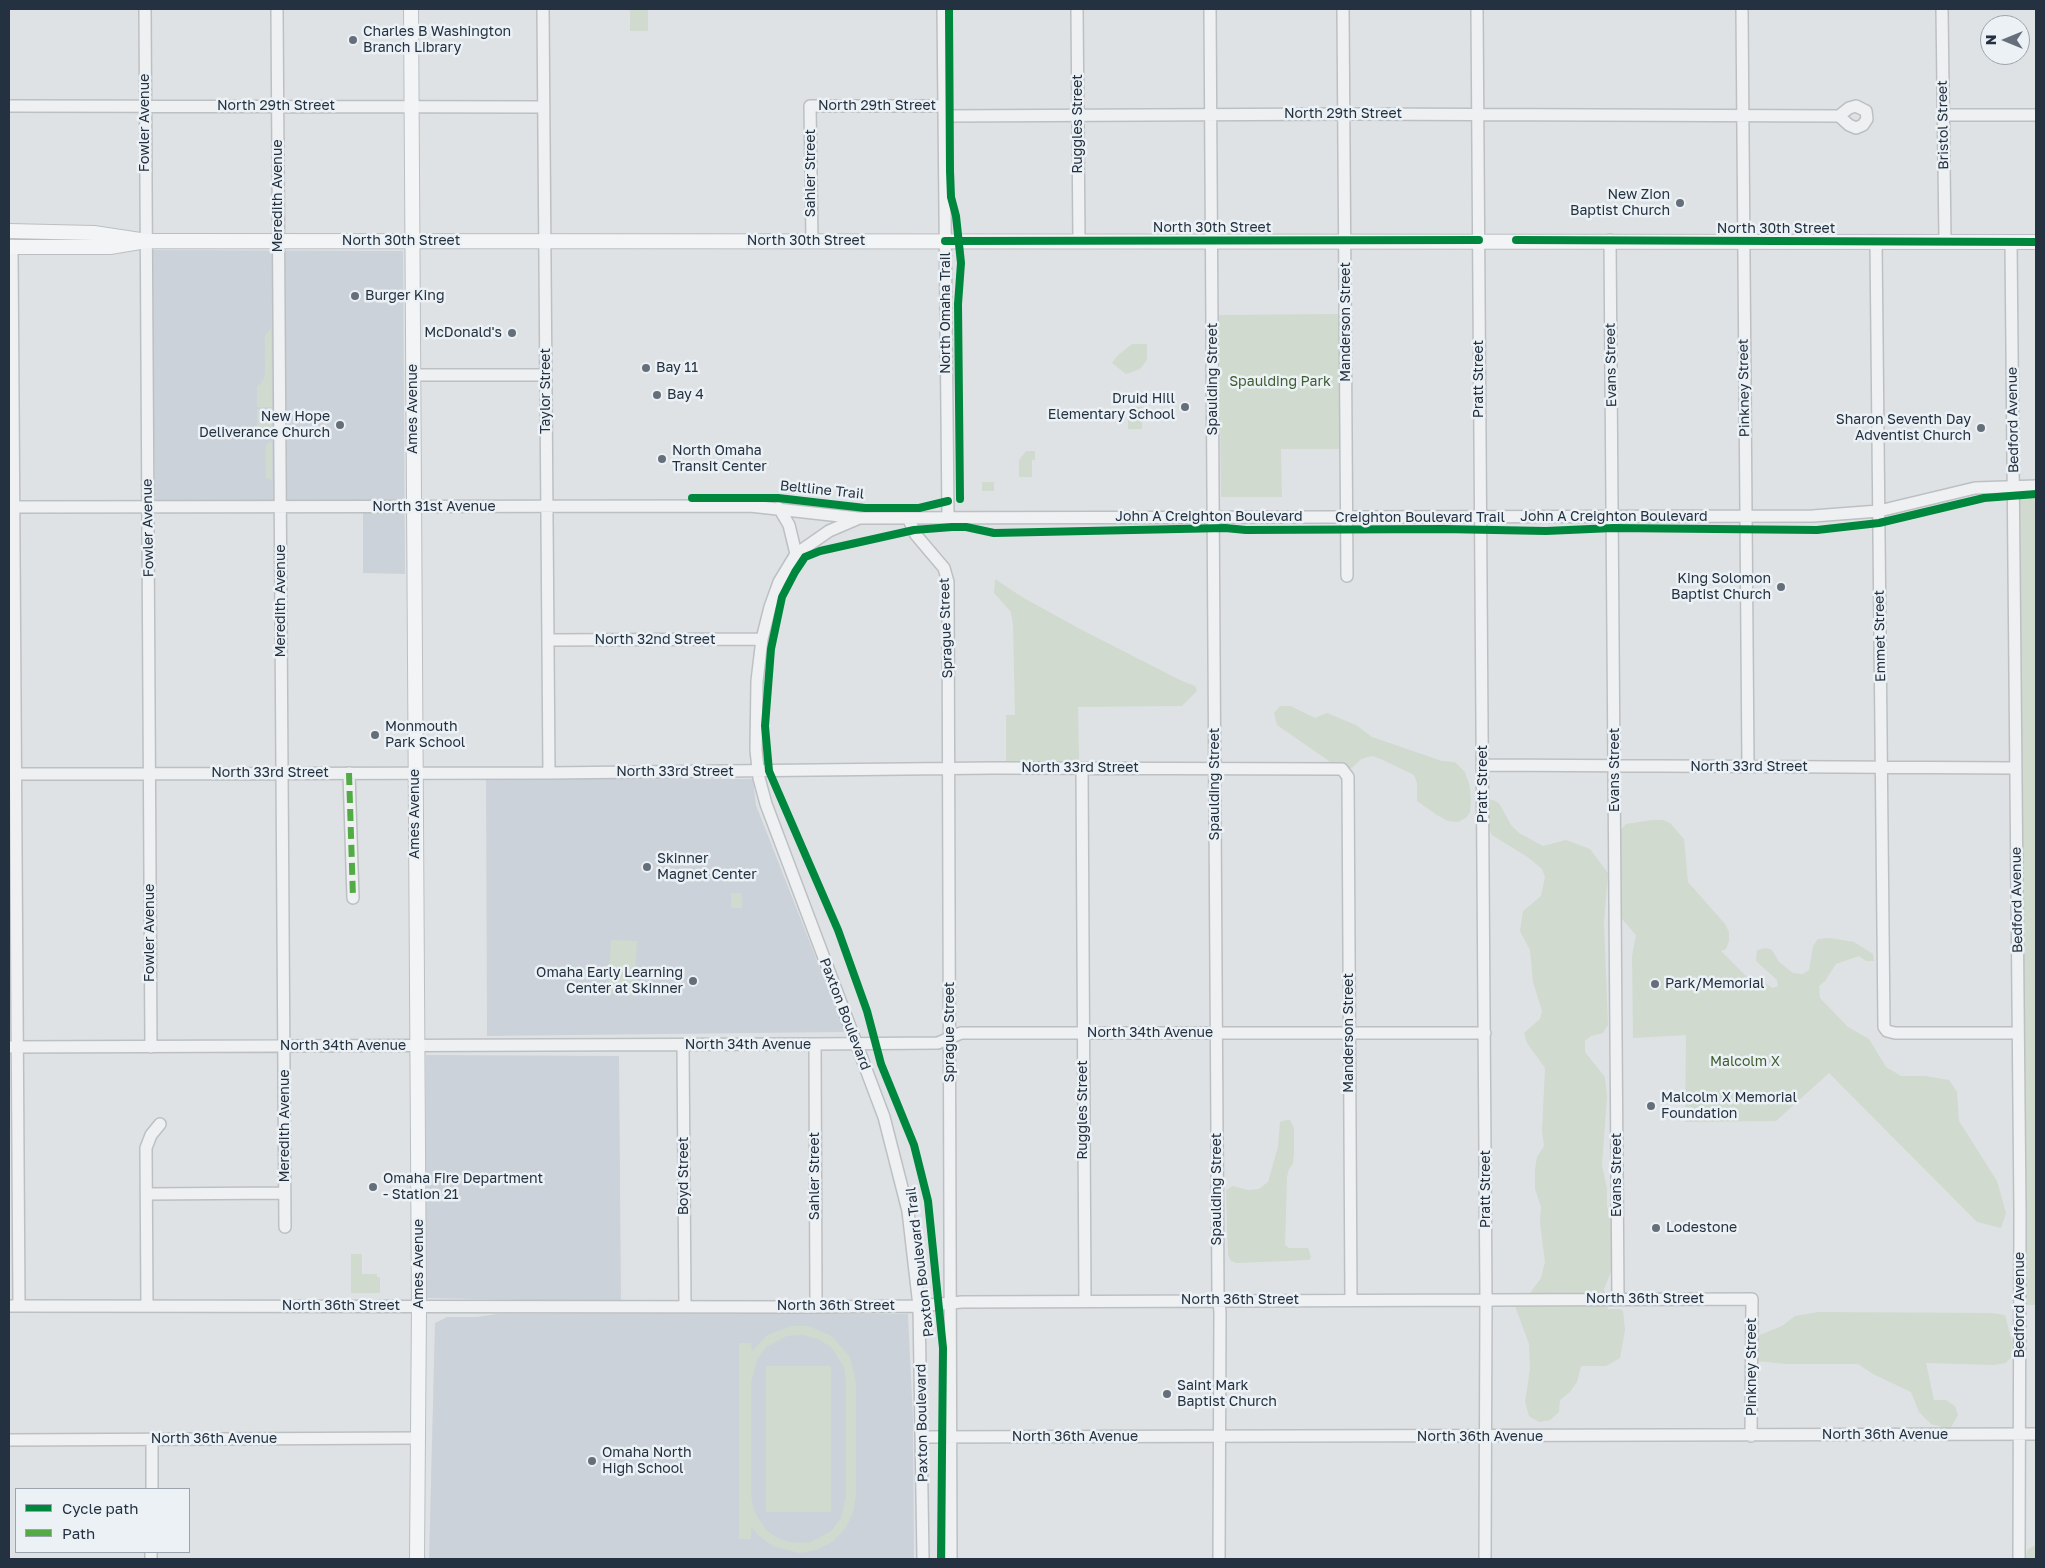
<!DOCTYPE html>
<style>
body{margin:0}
#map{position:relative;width:2045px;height:1568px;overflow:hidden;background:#dfe2e5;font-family:"Golos Text",sans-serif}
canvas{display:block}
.frame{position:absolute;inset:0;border:10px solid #243140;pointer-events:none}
.legend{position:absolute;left:15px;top:1488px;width:175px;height:65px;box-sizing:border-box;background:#ebf1f5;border:1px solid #9ba4ad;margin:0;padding:6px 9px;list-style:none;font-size:15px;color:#243140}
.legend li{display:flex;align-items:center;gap:10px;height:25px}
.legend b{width:25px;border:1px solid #9ba4ad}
.north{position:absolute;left:1980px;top:15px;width:50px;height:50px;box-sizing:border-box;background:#ebf1f5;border:1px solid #9ba4ad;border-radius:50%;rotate:270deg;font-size:14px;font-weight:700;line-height:20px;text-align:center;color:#243140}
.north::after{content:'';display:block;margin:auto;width:18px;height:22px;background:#656f7a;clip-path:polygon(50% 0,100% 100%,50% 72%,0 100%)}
</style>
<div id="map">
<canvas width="2045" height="1568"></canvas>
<div class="frame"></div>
<ul class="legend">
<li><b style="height:6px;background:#00873e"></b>Cycle path</li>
<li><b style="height:6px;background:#53ab46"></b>Path</li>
</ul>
<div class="north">N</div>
</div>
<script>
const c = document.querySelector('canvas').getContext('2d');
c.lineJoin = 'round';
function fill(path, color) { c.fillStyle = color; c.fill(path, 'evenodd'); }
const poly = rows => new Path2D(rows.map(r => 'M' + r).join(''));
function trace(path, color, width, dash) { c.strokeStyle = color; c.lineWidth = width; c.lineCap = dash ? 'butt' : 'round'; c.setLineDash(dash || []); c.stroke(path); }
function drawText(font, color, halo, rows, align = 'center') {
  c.font = font + ' "Golos Text",sans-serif'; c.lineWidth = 5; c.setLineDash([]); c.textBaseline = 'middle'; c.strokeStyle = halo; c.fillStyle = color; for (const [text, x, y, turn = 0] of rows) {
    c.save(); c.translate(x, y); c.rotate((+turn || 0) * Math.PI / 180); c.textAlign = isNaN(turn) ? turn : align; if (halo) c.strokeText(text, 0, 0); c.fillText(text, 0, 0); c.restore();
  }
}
fill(poly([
 [151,250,403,251,405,574,363,573,363,504,155,502],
 [486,778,753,779,756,805,845,1032,487,1036],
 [426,1055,619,1056,621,1302,426,1298],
 [497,1314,908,1314,913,1419,914,1559,429,1559,435,1323,447,1317,476,1317]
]), '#ccd2d9');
fill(poly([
 [630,9,648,9,648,31,630,31],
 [1339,314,1340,449,1281,449,1282,497,1221,497,1219,315],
 [271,329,272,407,257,407,257,386,262,382,265,375,265,335],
 [1132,344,1147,344,1147,360,1140,369,1126,374,1112,363,1117,356],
 [1128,407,1142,407,1142,429,1128,429],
 [257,409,262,409,262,415,265,415,265,410,271,410,272,435,263,435,263,431,257,431],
 [271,441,272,444,272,480,266,478,266,445],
 [1026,451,1035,451,1035,460,1032,460,1032,477,1019,477,1019,460],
 [982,482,994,482,994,491,982,491],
 [2036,490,2036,1305,2025,1305,2018,498,2025,492],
 [995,579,1022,597,1080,629,1182,681,1195,686,1197,691,1182,706,1078,707,1079,758,1077,762,1006,763,1006,715,1015,715,1013,625,1011,612,994,593],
 [1280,706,1290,706,1315,718,1327,713,1356,725,1372,737,1442,761,1455,762,1465,772,1470,787,1471,801,1470,812,1466,818,1458,822,1448,821,1437,815,1417,801,1417,783,1414,775,1381,759,1372,756,1361,759,1353,767,1347,770,1334,766,1326,759,1277,725,1274,713],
 [1493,800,1499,803,1511,825,1519,833,1543,846,1566,840,1590,849,1608,873,1604,923,1608,1025,1603,1033,1591,1036,1585,1041,1585,1052,1605,1077,1607,1097,1602,1165,1607,1189,1607,1206,1612,1219,1612,1250,1611,1272,1604,1289,1608,1309,1620,1309,1623,1311,1625,1330,1620,1358,1606,1366,1581,1366,1577,1382,1570,1392,1560,1400,1559,1412,1550,1420,1539,1422,1529,1416,1525,1402,1530,1369,1529,1344,1515,1306,1530,1293,1541,1278,1545,1262,1540,1223,1541,1207,1535,1189,1535,1169,1537,1157,1544,1146,1542,1131,1545,1068,1527,1043,1524,1033,1540,1019,1542,1011,1533,982,1530,950,1520,931,1523,911,1541,896,1545,877,1542,869,1529,858,1492,835,1486,823,1488,801],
 [1652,820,1663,820,1670,823,1684,839,1688,882,1725,924,1729,932,1729,941,1726,949,1721,951,1749,979,1756,978,1773,988,1778,986,1777,980,1756,961,1757,950,1766,948,1772,950,1779,962,1793,973,1803,974,1809,970,1813,946,1818,939,1830,938,1854,942,1873,954,1874,961,1866,961,1859,956,1836,964,1825,981,1819,986,1820,998,1848,1027,1869,1039,1886,1067,1901,1076,1925,1076,1949,1080,1957,1092,1959,1121,1997,1181,2006,1213,2001,1228,1977,1222,1829,1073,1776,1121,1685,1122,1686,1035,1633,1038,1632,956,1636,935,1622,919,1619,908,1619,832,1626,824],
 [731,893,742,893,742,908,731,908],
 [611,940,637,941,634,995,608,993],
 [1286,1120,1290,1120,1294,1128,1294,1152,1293,1164,1289,1169,1287,1177,1285,1245,1289,1248,1308,1248,1311,1257,1309,1260,1236,1263,1231,1261,1228,1255,1226,1190,1233,1186,1248,1190,1259,1189,1268,1182,1278,1147,1280,1122],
 [351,1254,362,1254,362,1274,377,1274,377,1277,380,1277,380,1293,351,1293],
 [1818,1312,1991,1313,2005,1315,2012,1342,2011,1357,2006,1363,1994,1365,1926,1363,1934,1400,1946,1400,1955,1406,1958,1415,1950,1429,1931,1424,1919,1412,1911,1392,1873,1374,1858,1364,1785,1364,1757,1361,1757,1336,1782,1326,1795,1316],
 [790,1326,808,1326,832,1336,850,1357,856,1383,856,1495,853,1513,845,1529,832,1542,817,1550,799,1553,773,1546,759,1536,751,1527,751,1539,739,1539,739,1343,751,1343,752,1351,766,1336],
 [803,1335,818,1339,831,1347,844,1367,846,1382,846,1495,841,1518,831,1531,811,1542,795,1543,780,1539,767,1531,754,1511,751,1495,751,1383,757,1360,766,1347,787,1336],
 [766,1366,831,1366,831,1512,766,1512],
 [2034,1546,2036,1546,2036,1559,2024,1559,2028,1549]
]), '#d0dace');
const minor = poly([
 [145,9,151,1047],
 [277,9,285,1227],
 [543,9,549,773],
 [943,9,948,517],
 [1077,9,1079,240],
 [1210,9,1218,1291,1220,1312,1219,1559],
 [1343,9,1347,576],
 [1477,9,1486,1299,1485,1559],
 [1742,9,1748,766],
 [1942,9,1945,241],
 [9,106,544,107],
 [1943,115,2036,115],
 [944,116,1351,114,1839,116,1849,108,1856,106,1866,111,1867,119,1863,125,1856,128,1849,125,1839,116],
 [812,240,810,106,944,106],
 [1610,240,1618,1299],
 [1876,241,1884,1027,1887,1031,1895,1033,2018,1033],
 [2011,242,2020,1213,2019,1559],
 [12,247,19,1306],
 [412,375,546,375],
 [9,507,750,506,858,518,1813,516,1879,511,1975,488,2036,486],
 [779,508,789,525,796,554],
 [908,518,916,535,944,568,948,582,951,1559],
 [857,519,829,531,796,554,779,582,770,607,762,639,757,681,756,750,759,778,766,804,884,1117,908,1211,919,1306,923,1559],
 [549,640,762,639],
 [1482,765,2016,768],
 [1082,768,1085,1301],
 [349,773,353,898],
 [9,774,549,773,993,768,1342,769,1348,777,1351,1300],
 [815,1044,816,1307],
 [683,1045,685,1307],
 [9,1047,815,1044,938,1043,961,1033,1485,1033],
 [147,1194,285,1193],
 [9,1306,816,1307,919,1306,962,1302,1752,1299,1751,1436],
 [147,1306,146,1148,151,1135,160,1124],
 [923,1437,2036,1434],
 [9,1440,419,1438],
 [152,1489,152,1440],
 [151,1559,151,1552]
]);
const major = poly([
 [411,9,419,1307,417,1559],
 [9,231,94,233,140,240],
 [9,247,110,247,146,241,2036,242]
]);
trace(minor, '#bdc0c3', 14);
trace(major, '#bbbfc3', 16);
trace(minor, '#eef0f2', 11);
trace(major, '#f3f4f5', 14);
trace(poly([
 [349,773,353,898]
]), '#53ab46', 6, [12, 6]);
trace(poly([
 [949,9,950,171,951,197,956,216,961,263,958,304,960,499],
 [1516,240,2036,242],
 [945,241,1479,240],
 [692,498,778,498,865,508,919,508,948,501],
 [941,1559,943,1348,928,1201,914,1145,881,1064,867,1011,838,930,769,771,765,726,771,649,782,597,795,572,805,557,820,551,914,530,952,527,966,527,994,533,1225,528,1246,530,1443,529,1546,531,1613,528,1817,530,1879,523,1984,498,2036,494]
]), '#00873e', 8);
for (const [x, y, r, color] of [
 [353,40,5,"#656f7a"],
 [1680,203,5,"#656f7a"],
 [355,296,5,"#656f7a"],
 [512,333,5,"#656f7a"],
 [646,368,5,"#656f7a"],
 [657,395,5,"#656f7a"],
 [1185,407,5,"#656f7a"],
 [340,425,5,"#656f7a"],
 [1981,428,5,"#656f7a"],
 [662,459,5,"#656f7a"],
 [1781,587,5,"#656f7a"],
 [375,735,5,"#656f7a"],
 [647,867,5,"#656f7a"],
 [693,981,5,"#656f7a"],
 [1655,984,5,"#656f7a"],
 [1651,1106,5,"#656f7a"],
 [373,1187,5,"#656f7a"],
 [1656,1228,5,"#656f7a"],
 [1167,1394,5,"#656f7a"],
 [592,1461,5,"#656f7a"]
]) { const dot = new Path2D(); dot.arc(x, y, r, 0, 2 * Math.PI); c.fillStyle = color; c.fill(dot); trace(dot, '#ebf1f5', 2); }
drawText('14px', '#243140', '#ebf1f5', [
 ["Charles B Washington",363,32],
 ["Branch Library",363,48],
 ["New Zion",1670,195,"right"],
 ["Baptist Church",1670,211,"right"],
 ["Burger King",365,296],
 ["McDonald's",502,333,"right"],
 ["Bay 11",656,368],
 ["Bay 4",667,395],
 ["Druid Hill",1175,399,"right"],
 ["Elementary School",1175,415,"right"],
 ["New Hope",330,417,"right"],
 ["Deliverance Church",330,433,"right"],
 ["Sharon Seventh Day",1971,420,"right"],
 ["Adventist Church",1971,436,"right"],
 ["North Omaha",672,451],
 ["Transit Center",672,467],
 ["King Solomon",1771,579,"right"],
 ["Baptist Church",1771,595,"right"],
 ["Monmouth",385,727],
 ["Park School",385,743],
 ["Skinner",657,859],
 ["Magnet Center",657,875],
 ["Omaha Early Learning",683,973,"right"],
 ["Center at Skinner",683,989,"right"],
 ["Park/Memorial",1665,984],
 ["Malcolm X Memorial",1661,1098],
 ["Foundation",1661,1114],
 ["Omaha Fire Department",383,1179],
 ["- Station 21",383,1195],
 ["Lodestone",1666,1228],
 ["Saint Mark",1177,1386],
 ["Baptist Church",1177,1402],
 ["Omaha North",602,1453],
 ["High School",602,1469]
], 'left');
drawText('14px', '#243140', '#ebf1f5', [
 ["North 29th Street",276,106],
 ["North 29th Street",877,106],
 ["North 29th Street",1343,114],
 ["Fowler Avenue",145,123,-90],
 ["Ruggles Street",1078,124,-90],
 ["Bristol Street",1943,125,-91],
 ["Sahler Street",811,173,-90],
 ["Meredith Avenue",278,196,-90],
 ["North 30th Street",1212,228],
 ["North 30th Street",1776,229],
 ["North 30th Street",401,241],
 ["North 30th Street",806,241],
 ["North Omaha Trail",946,313,-90],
 ["Manderson Street",1346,322,-90],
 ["Evans Street",1611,365,-91],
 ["Spaulding Street",1213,379,-90],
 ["Pratt Street",1479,379,-90],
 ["Pinkney Street",1744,388,-91],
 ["Taylor Street",546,391,-90],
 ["Ames Avenue",413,409,-90],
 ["Bedford Avenue",2013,420,-91],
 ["Beltline Trail",822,490,6],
 ["North 31st Avenue",434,507],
 ["John A Creighton Boulevard",1209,517],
 ["John A Creighton Boulevard",1614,517],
 ["Creighton Boulevard Trail",1420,518],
 ["Fowler Avenue",148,528,-91],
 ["Meredith Avenue",281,601,-90],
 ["Sprague Street",946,628,-92],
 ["Emmet Street",1880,636,-91],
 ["North 32nd Street",655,640],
 ["North 33rd Street",1749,767],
 ["North 33rd Street",1080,768],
 ["Evans Street",1615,770,-90],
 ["North 33rd Street",675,772],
 ["North 33rd Street",270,773],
 ["Spaulding Street",1215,784,-90],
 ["Pratt Street",1483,784,-90],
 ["Ames Avenue",415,814,-90],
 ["Bedford Avenue",2017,900,-91],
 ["Fowler Avenue",150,933,-90],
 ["Paxton Boulevard",845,1014,69],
 ["Sprague Street",950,1032,-90],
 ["North 34th Avenue",1150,1033],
 ["Manderson Street",1349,1033,-90],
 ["North 34th Avenue",748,1045],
 ["North 34th Avenue",343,1046],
 ["Ruggles Street",1083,1110,-90],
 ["Meredith Avenue",285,1126,-90],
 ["Evans Street",1617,1175,-90],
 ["Boyd Street",684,1176,-90],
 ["Sahler Street",815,1176,-90],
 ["Spaulding Street",1217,1189,-90],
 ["Pratt Street",1486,1189,-90],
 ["Paxton Boulevard Trail",920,1262,-97],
 ["Ames Avenue",419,1264,-90],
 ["North 36th Street",1645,1299],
 ["North 36th Street",1240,1300],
 ["Bedford Avenue",2020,1305,-90],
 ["North 36th Street",341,1306],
 ["North 36th Street",836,1306],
 ["Pinkney Street",1752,1367,-90],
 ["Paxton Boulevard",922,1423,-91],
 ["North 36th Avenue",1885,1435],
 ["North 36th Avenue",1075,1437],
 ["North 36th Avenue",1480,1437],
 ["North 36th Avenue",214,1439]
]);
drawText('14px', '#3e5d30', '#ebf1f5', [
 ["Spaulding Park",1280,382],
 ["Malcolm X",1745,1062]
]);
</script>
